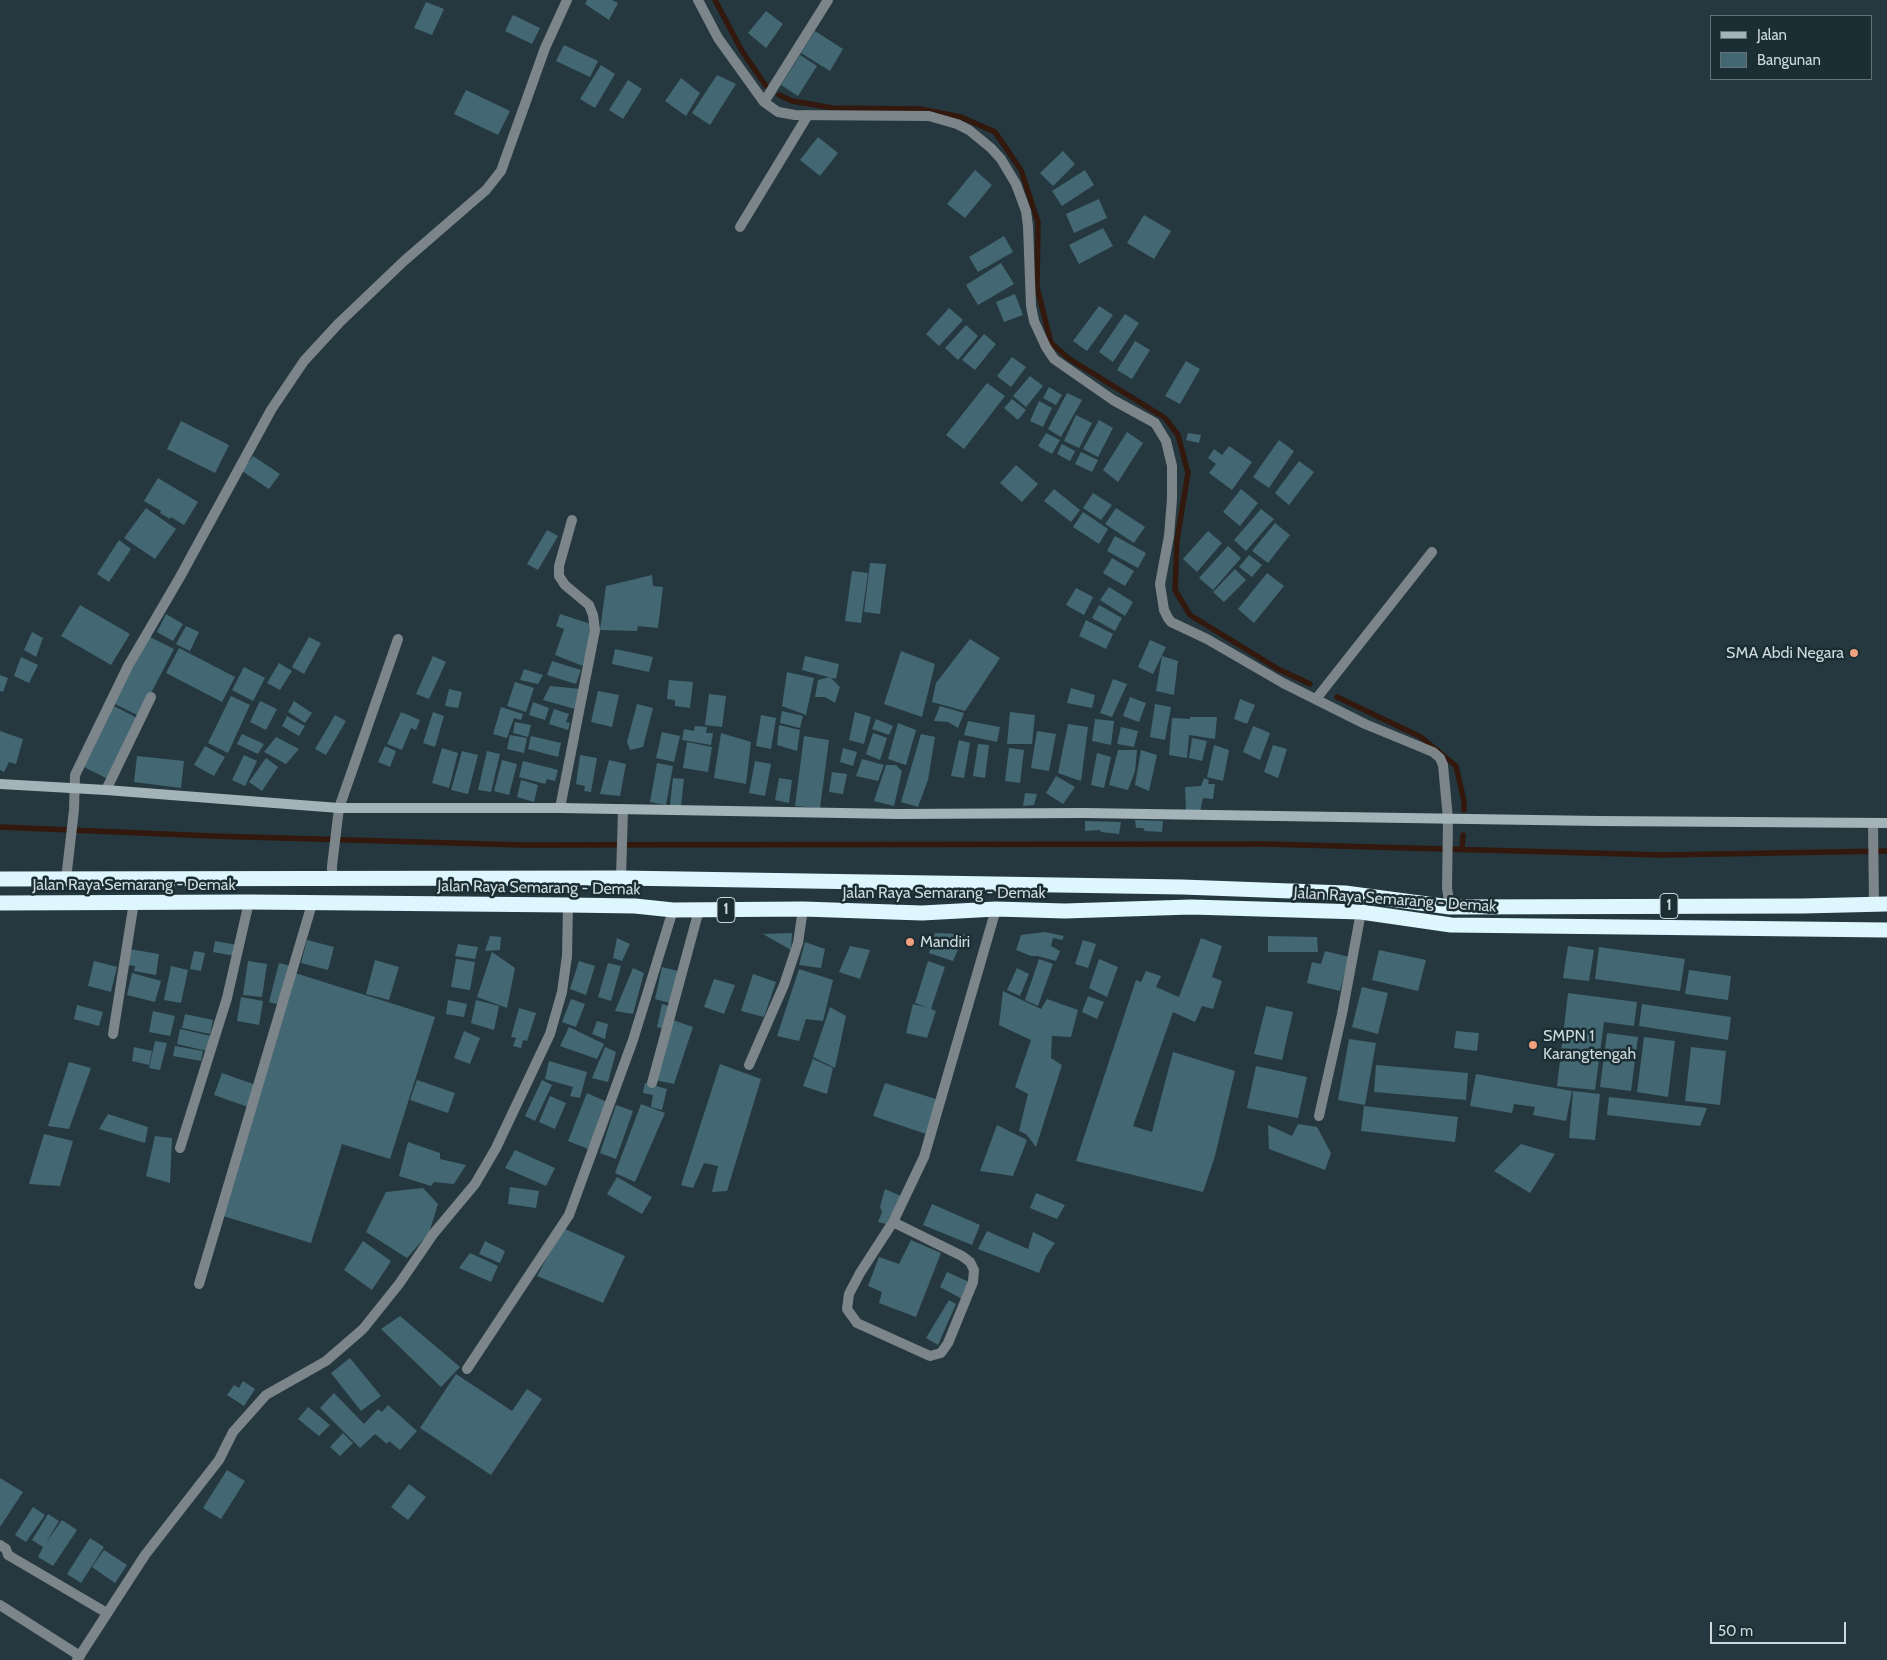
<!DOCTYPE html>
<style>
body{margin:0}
#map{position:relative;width:1887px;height:1660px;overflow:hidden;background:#25383f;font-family:Cabin,sans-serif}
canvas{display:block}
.legend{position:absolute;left:1710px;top:15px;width:162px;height:65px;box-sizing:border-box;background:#1b2e34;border:1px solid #637278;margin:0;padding:6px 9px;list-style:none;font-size:15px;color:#ced9dd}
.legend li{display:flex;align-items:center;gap:10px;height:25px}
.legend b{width:25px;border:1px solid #637278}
.scale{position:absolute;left:1710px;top:1622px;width:136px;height:22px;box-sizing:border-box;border:2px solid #ced9dd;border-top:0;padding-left:6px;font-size:15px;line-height:18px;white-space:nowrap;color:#ced9dd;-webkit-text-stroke:4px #1b2e34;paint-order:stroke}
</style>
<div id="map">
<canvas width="1887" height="1660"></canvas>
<ul class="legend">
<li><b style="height:6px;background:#a4b3b8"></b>Jalan</li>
<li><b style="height:14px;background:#436773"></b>Bangunan</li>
</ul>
<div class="scale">50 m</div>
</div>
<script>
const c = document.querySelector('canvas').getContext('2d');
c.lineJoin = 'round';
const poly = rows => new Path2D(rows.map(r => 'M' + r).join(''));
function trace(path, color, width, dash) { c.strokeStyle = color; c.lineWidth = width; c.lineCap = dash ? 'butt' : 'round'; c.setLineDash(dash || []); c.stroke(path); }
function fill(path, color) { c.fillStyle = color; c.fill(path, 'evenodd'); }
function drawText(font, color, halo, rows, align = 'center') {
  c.font = font + ' Cabin,sans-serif'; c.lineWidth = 5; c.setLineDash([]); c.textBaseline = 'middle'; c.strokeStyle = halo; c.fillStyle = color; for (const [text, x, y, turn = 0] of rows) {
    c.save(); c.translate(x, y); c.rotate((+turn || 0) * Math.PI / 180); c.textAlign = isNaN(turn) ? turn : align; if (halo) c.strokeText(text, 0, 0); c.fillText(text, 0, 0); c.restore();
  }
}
trace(poly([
 [715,0,742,51,766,86],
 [779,95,792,101,833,108,920,109,961,117,995,132,1021,170,1038,222,1037,287,1051,343,1068,358,1165,418,1178,435,1188,473,1177,540,1175,590,1190,615,1278,669,1310,684],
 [1337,697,1421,737,1456,766,1464,801,1464,810],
 [0,827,212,836,522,845,1265,844,1661,855,1887,851],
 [1462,850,1463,835]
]), '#32180d', 5.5);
fill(poly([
 [587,0,612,0,618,3,609,20,585,4],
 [426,2,444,9,432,35,414,28],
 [766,11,783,24,766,48,748,33],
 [513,15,540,28,532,44,505,31],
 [815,31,843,49,830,71,801,53],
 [564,45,598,61,590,77,556,61],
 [800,55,817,66,798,96,781,85],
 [601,65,615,74,595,108,580,99],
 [717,75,736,84,710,125,692,113],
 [681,78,700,93,686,116,665,101],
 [628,80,642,89,623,119,609,110],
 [466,90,510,111,498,135,454,114],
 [818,137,838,153,820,176,800,160],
 [1063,151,1075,164,1053,186,1040,173],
 [975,170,992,185,965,218,947,204],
 [1085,170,1094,185,1062,206,1052,191],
 [1099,199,1107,218,1074,233,1066,214],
 [1144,215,1171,231,1154,259,1127,243],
 [1103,228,1113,246,1079,264,1069,245],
 [1004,236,1013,252,978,272,969,257],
 [1001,263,1014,284,978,305,966,285],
 [1015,294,1023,315,1004,322,996,302],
 [1099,306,1113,315,1087,351,1073,341],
 [949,308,963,320,939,346,926,334],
 [1125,314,1139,323,1113,362,1099,352],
 [966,325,978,336,958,360,945,348],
 [984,334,996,344,975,370,962,360],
 [1135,341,1150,350,1132,379,1117,370],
 [1012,357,1026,367,1011,387,997,376],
 [1186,361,1200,369,1180,404,1165,396],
 [1030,376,1043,386,1026,407,1013,396],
 [987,383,1005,396,964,449,946,435],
 [1049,387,1062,395,1056,405,1043,398],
 [1067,393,1082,400,1061,437,1048,429],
 [1012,399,1026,410,1018,420,1004,408],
 [1039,401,1052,408,1043,427,1030,421],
 [1076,415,1092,423,1079,448,1064,441],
 [1099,420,1113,428,1098,457,1083,449],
 [181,421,229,445,215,473,167,449],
 [1127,432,1143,443,1118,482,1103,470],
 [1046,433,1060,440,1052,454,1038,446],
 [1188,433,1201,435,1199,443,1186,440],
 [1279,440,1294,451,1269,488,1253,477],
 [1062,444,1075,451,1070,461,1057,454],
 [1229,446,1252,462,1232,490,1209,473,1216,464,1208,458,1214,449,1222,455],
 [1081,452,1098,460,1092,472,1075,464],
 [253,456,280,474,269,489,242,471],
 [1299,461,1314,472,1289,505,1275,493],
 [1016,465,1038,484,1022,502,1000,483],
 [158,478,198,502,184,525,171,517,170,519,160,513,161,511,144,501],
 [1054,489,1080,510,1071,522,1044,501],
 [1241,489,1258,503,1240,526,1223,512],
 [1093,493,1112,505,1101,520,1083,508],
 [146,508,176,529,155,559,124,538],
 [1116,508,1145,527,1134,543,1105,524],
 [1261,509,1274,519,1246,551,1234,540],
 [1083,512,1108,529,1099,544,1073,527],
 [1275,523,1290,535,1268,563,1252,551],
 [547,530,558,536,538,570,527,564],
 [1208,531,1222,543,1197,572,1183,559],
 [1115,536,1146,553,1138,568,1107,551],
 [119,540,131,549,109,582,97,574],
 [1228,546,1241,558,1213,590,1199,578],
 [1249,555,1262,565,1252,577,1239,567],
 [1112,558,1134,571,1125,586,1103,573],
 [870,563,886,564,880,614,864,612],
 [1235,569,1246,580,1224,602,1213,592],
 [852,571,868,573,861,623,845,621],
 [1267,573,1284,586,1254,623,1238,609],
 [652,575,653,586,663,587,658,628,638,626,637,631,600,630,606,586],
 [1109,587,1133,602,1125,616,1100,600],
 [1076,588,1093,597,1084,615,1066,605],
 [80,605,130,634,111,665,61,636],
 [1099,605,1122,618,1115,631,1092,618],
 [166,614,183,624,173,641,157,632],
 [560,614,594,625,583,666,555,655,564,629,556,626],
 [1086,620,1113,634,1106,649,1079,636],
 [186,626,199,632,190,651,176,644],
 [32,632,43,638,36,657,24,650],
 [148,636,174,649,139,716,113,703],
 [309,637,321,643,304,674,292,667],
 [970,639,1000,658,965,711,932,702,936,683],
 [1150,640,1166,647,1153,674,1138,667],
 [179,648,235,677,222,702,166,673],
 [615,649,653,657,649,672,612,664],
 [901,651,935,664,922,717,884,704],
 [433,656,446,662,429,699,416,694],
 [805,656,839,664,836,679,802,670],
 [1162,656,1178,661,1174,695,1156,691],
 [21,657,38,665,29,683,14,676],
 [552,661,581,670,576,684,547,675],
 [279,663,292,671,280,690,267,683],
 [244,667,265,678,253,701,232,690],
 [524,669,543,675,538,684,520,680],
 [787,672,814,678,806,715,782,706],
 [0,675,8,678,3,692,0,691],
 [830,677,840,687,835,703,825,697,815,697,818,680],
 [1113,679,1127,684,1112,717,1100,713],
 [669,680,693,682,690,708,675,706,675,700,667,699],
 [515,682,534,688,526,712,507,706],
 [550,686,581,689,575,709,543,700],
 [1071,688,1095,695,1092,708,1067,703],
 [449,689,462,692,458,708,445,706],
 [598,691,619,695,612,727,591,722],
 [709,694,726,696,722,727,705,725],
 [231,696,250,705,228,753,208,743],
 [1130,697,1146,703,1139,722,1123,716],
 [1240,699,1255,705,1247,724,1234,719],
 [260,701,277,709,266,730,250,722],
 [294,701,312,713,305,723,288,712],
 [533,702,549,708,545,720,529,715],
 [637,704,653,708,643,747,630,750,627,742],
 [1155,704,1171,707,1165,740,1150,737],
 [112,705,139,719,108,779,82,766],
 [940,706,964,713,958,728,948,722,934,721],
 [501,707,523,714,521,720,514,718,507,738,493,734],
 [554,709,569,714,566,722,570,723,568,730,549,724],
 [782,711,803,716,800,728,780,723],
 [401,712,420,720,416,730,411,728,402,750,387,744],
 [433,712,444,716,435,747,423,743],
 [855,712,871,717,864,744,849,740],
 [1010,712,1035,715,1032,744,1007,744],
 [335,715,346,721,326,755,315,749],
 [761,715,776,718,771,749,756,746],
 [287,716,305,726,299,736,282,726],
 [1190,717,1217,717,1215,739,1189,735,1187,758,1169,755,1172,718,1190,719],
 [876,719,893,726,889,735,872,729],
 [1095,719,1114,721,1111,745,1092,741],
 [968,721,1000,727,997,742,964,735],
 [515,722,531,725,528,737,513,733],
 [898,723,916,730,906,765,888,759],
 [1068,724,1088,727,1081,781,1058,773],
 [779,725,800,730,797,751,777,745],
 [695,726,707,727,706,733,713,733,711,745,682,740,684,729,694,731],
 [1253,726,1270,733,1260,760,1243,752],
 [1121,727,1138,731,1134,747,1117,744],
 [0,731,23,739,16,764,9,762,4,772,0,770],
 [1037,731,1056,734,1049,771,1031,768],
 [662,732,680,736,674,762,656,758],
 [721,733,751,742,746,784,714,778],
 [873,733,887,738,880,760,866,754],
 [242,734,264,744,258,754,237,744],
 [921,734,935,737,928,780,918,807,901,802],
 [510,735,527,738,524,753,507,749],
 [531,736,561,743,558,757,528,749],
 [804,736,829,740,820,808,795,806],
 [276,737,299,749,286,764,264,752],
 [1192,738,1207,741,1202,761,1189,758],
 [959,740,970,743,964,778,951,776],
 [687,742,712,747,708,772,683,768],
 [978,744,989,745,985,778,973,776],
 [1214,745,1229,750,1223,781,1207,777],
 [1273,745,1287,749,1278,778,1264,772],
 [205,746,225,757,214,776,194,765],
 [385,746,396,751,390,767,378,762],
 [442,748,458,753,449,788,432,783],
 [843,748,857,752,853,766,840,762],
 [1009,748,1024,750,1020,783,1005,781],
 [1118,750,1137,750,1135,771,1128,790,1109,785],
 [1141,750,1157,755,1149,791,1135,785],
 [462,751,478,755,468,794,451,790],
 [487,751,500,754,491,792,478,790],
 [1097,753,1111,757,1104,788,1091,785],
 [244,755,257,761,245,786,232,780],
 [580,755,597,758,591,792,584,791,585,786,576,784],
 [137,756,184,761,181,788,134,782],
 [266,758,278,767,262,791,249,782],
 [862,759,884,765,878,781,856,776],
 [502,760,517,764,509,795,494,791],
 [609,760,626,764,620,796,600,794],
 [523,761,558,770,555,781,547,779,545,784,519,777],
 [755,761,771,764,765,796,749,793],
 [657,763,673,766,666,805,650,802],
 [886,765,896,765,902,771,894,806,874,801],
 [832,772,847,774,843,794,829,792],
 [1056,776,1075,787,1063,804,1046,793],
 [673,778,684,779,681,806,670,805],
 [779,778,792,780,789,803,775,800],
 [1204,778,1209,780,1208,784,1215,784,1213,799,1203,798,1200,812,1186,812,1185,787,1201,786],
 [521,780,538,785,534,802,517,797],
 [1025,793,1037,794,1034,805,1023,806],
 [1135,820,1163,821,1162,832,1145,831,1143,828,1136,828],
 [1085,821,1121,822,1119,834,1101,832,1100,830,1085,831],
 [1045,932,1064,936,1062,940,1053,938,1051,946,1060,951,1056,961,1038,956,1031,956,1016,950,1021,935],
 [792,933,791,950,763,934],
 [935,933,965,934,953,961,929,953],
 [490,936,501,937,500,950,485,951],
 [1268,936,1317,937,1318,952,1268,952],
 [617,938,630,944,622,961,613,958],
 [1201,938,1222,946,1212,977,1222,981,1213,1009,1202,1006,1195,1022,1173,1012,1133,1126,1152,1132,1173,1052,1235,1071,1215,1156,1203,1192,1076,1161,1136,980,1141,982,1146,971,1161,976,1156,987,1179,997],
 [307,940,334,947,328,970,301,963],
 [1083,940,1096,944,1088,968,1075,964],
 [215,941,237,945,235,956,213,952],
 [805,942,825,949,821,968,799,965],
 [458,944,478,947,475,959,455,956],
 [850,946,870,950,860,979,839,972],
 [1568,946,1594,950,1589,981,1563,978],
 [1599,947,1685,959,1680,991,1595,979],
 [129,949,159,954,156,975,134,971,135,966,126,965],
 [1379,950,1426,960,1418,991,1372,980],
 [194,951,205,953,201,971,190,969],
 [1325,951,1349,957,1340,991,1307,983,1312,962,1321,964],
 [492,952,515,968,507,1008,477,997],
 [456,959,475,962,470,990,451,987],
 [1039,959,1053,964,1038,1006,1025,1000],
 [1099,959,1118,967,1107,997,1089,988],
 [375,960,399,967,389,1000,366,994],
 [94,961,117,967,111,992,88,986],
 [248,961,267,964,262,997,243,995],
 [579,961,595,966,586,995,570,989],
 [928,961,945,967,931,1009,936,1011,927,1038,906,1033,913,1004,928,1008,915,1003],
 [279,963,291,966,281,1005,269,1002],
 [608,963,621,966,611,1001,598,997],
 [171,966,188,970,181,1003,164,1000],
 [662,967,678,971,670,1003,655,999],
 [633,968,644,973,633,1014,615,1011],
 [1017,968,1029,974,1020,996,1007,990],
 [799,969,833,980,823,1021,806,1019,799,1041,777,1036],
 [1689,970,1731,976,1728,1000,1685,994],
 [132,973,161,981,155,1002,127,995],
 [295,973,435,1017,390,1159,342,1144,311,1243,220,1215],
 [753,974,776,982,764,1017,741,1011],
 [714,979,735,985,724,1014,704,1007],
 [1362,987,1388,993,1378,1034,1352,1027],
 [1003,991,1041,1009,1047,999,1078,1010,1071,1037,1052,1036,1051,1058,1062,1065,1036,1147,1026,1134,1019,1131,1028,1094,1015,1087,1031,1040,999,1025],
 [1568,993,1637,1002,1634,1026,1604,1022,1595,1090,1557,1086],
 [1088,996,1104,1002,1097,1019,1082,1012],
 [241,997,263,1001,259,1025,237,1021],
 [571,999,585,1004,576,1027,562,1022],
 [448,1000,467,1004,464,1017,446,1014],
 [476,1000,499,1006,494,1030,471,1023],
 [662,1004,670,1006,665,1029,657,1027],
 [1642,1004,1731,1017,1728,1040,1639,1026],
 [77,1005,103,1012,99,1026,74,1019],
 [1266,1006,1293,1012,1282,1060,1254,1054],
 [830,1007,846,1016,835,1068,813,1057],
 [519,1008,536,1013,527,1041,523,1040,521,1048,513,1046,516,1038,511,1037],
 [153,1011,175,1016,170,1036,149,1032],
 [185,1014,213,1020,210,1034,182,1028],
 [673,1020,693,1027,674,1084,655,1080],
 [597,1021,608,1024,605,1039,592,1034],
 [569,1027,604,1044,597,1059,560,1046],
 [180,1029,211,1036,207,1051,177,1044],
 [464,1031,480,1038,470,1064,454,1058],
 [1456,1031,1479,1033,1477,1051,1454,1048],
 [1607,1033,1638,1037,1631,1091,1600,1087],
 [1644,1037,1675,1041,1668,1097,1637,1092],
 [1349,1039,1376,1043,1365,1105,1338,1100],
 [155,1041,167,1043,160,1070,149,1068],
 [175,1046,203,1051,201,1061,173,1056],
 [134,1047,152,1051,149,1065,132,1061],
 [605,1047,616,1052,608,1082,592,1078],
 [1691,1047,1726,1051,1720,1105,1685,1101],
 [813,1059,833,1068,827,1094,803,1086],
 [549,1061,587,1072,580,1098,570,1096,573,1087,545,1079],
 [69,1062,91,1068,69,1129,48,1126],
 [720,1064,761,1079,727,1191,712,1192,718,1166,704,1163,693,1188,681,1185],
 [1376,1065,1468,1073,1466,1100,1374,1092],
 [1256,1066,1307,1077,1298,1118,1247,1108],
 [222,1073,256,1085,248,1107,214,1095],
 [1476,1074,1572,1091,1566,1121,1533,1115,1535,1107,1514,1104,1512,1113,1470,1106],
 [417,1080,455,1093,448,1113,410,1100],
 [542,1080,552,1085,535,1121,525,1116],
 [645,1083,667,1089,662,1110,651,1107,653,1095,643,1093],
 [885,1083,939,1100,926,1134,873,1116],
 [1573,1091,1600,1094,1595,1140,1569,1138],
 [587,1093,607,1102,588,1149,568,1141],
 [550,1096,566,1103,555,1129,539,1122],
 [1609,1097,1707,1108,1700,1126,1607,1115],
 [641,1104,665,1113,635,1182,615,1173],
 [616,1105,633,1111,616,1159,600,1153],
 [1364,1106,1458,1117,1455,1142,1361,1131],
 [108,1114,148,1127,145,1143,99,1129],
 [1298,1124,1317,1127,1331,1153,1325,1170,1269,1149,1268,1125,1292,1136],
 [997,1125,1027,1140,1013,1176,980,1171],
 [44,1134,73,1141,60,1186,29,1184],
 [155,1136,172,1138,170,1183,146,1176],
 [408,1142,440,1153,440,1159,466,1165,454,1184,434,1182,431,1186,399,1176],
 [1521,1144,1555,1154,1530,1193,1494,1171],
 [515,1150,555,1168,546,1186,505,1168],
 [617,1177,652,1197,642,1214,607,1194],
 [510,1187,539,1191,536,1208,508,1204],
 [423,1188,438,1204,429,1233,407,1258,366,1232,386,1192],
 [885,1189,901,1196,886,1224,878,1222,882,1212,880,1207],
 [1036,1193,1065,1205,1057,1219,1030,1208],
 [932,1204,980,1225,972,1245,923,1225],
 [563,1228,625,1256,603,1303,537,1276],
 [987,1231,1028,1249,1033,1232,1055,1243,1046,1256,1039,1273,978,1249],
 [911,1240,941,1253,916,1317,879,1303,882,1292,868,1286,879,1257,899,1264],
 [363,1241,391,1261,372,1290,344,1270],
 [485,1241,505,1251,500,1263,479,1254],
 [470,1253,498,1266,491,1282,459,1268],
 [947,1272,969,1282,962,1299,940,1287],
 [949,1300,956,1304,938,1345,926,1338],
 [400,1316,460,1367,441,1387,381,1329],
 [350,1358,381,1396,361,1411,331,1373],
 [456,1374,512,1411,527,1389,542,1399,491,1475,420,1428],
 [243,1381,255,1389,244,1406,227,1395,234,1385,239,1388],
 [334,1393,364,1424,378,1409,382,1412,388,1405,417,1431,400,1450,389,1441,387,1444,375,1434,360,1448,320,1408],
 [308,1407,330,1425,319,1436,298,1419],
 [343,1433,353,1443,340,1456,330,1447],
 [227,1470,245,1481,221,1519,203,1508],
 [0,1478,23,1492,0,1527],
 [409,1484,426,1497,408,1520,391,1507],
 [33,1507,45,1515,26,1542,15,1535],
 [48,1514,59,1521,46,1543,62,1520,77,1530,53,1566,38,1557,43,1547,32,1540],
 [90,1538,104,1547,81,1583,67,1574],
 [104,1550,127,1565,115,1583,92,1567]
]), '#436773');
trace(poly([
 [740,227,808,115],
 [106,790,151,697],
 [893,1222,962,1256,970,1262,974,1270,973,1282,948,1343,941,1353,930,1356,857,1323,847,1309,849,1294,860,1273,893,1222,924,1157,996,909],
 [199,1284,312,904]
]), '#7c8589', 10);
trace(poly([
 [698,0,718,38,764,102,778,112,795,115,929,116,957,124,969,130,991,148,1001,159,1016,184,1026,211,1028,226,1031,306,1034,321,1046,347,1054,359,1113,400,1155,423,1166,441,1172,466,1172,499,1169,536,1160,584,1164,610,1168,618,1171,622,1207,639,1283,683,1365,724,1433,752,1440,758,1443,765,1448,819,1447,888,1450,907],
 [764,102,828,0],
 [1316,699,1432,552],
 [560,808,595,630,593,615,589,605,565,585,559,576,559,566,572,520],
 [1873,824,1874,904],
 [621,878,623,809],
 [66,879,74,810,75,775,128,666,180,577,271,410,304,361,339,323,404,261,486,190,501,171,545,48,567,0],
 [332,879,332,866,339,808,398,639],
 [113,1034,134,902],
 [749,1065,784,985,798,943,803,909],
 [652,1083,699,910],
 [1319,1116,1342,1014,1361,912],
 [180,1148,227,998,249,902],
 [467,1369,569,1215,633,1040,673,910],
 [0,1545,6,1549,8,1555,107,1613],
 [0,1605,80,1656],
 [77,1660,145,1555,219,1460,233,1432,266,1395,326,1361,363,1329,399,1284,434,1233,475,1184,496,1148,550,1034,562,992,567,956,568,905]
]), '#7c8589', 10);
trace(poly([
 [0,784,106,790,339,808,560,808,898,814,1084,813,1599,821,1887,823]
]), '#a4b3b8', 10);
trace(poly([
 [0,879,621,878,1182,887,1345,893,1450,907,1803,906,1887,904],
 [0,903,249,902,568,905,635,906,673,910,803,909,922,913,996,909,1065,911,1191,907,1361,912,1451,925,1887,930]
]), '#def6fe', 15);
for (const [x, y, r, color] of [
 [1854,653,5,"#f2a17e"],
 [910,942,5,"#f2a17e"],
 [1533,1045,5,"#f2a17e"]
]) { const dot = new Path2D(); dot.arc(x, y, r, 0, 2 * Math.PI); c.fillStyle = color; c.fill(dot); trace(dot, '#1b2e34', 2); }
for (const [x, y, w] of [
 [1669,906,18],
 [726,910,18]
]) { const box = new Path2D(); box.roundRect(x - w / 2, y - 12.5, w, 25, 4); c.fillStyle = '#1b2e34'; c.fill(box); trace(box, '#ced9dd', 1); }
drawText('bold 15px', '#ced9dd', null, [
 ["1",1669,906],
 ["1",726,910]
]);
drawText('16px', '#ced9dd', '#1b2e34', [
 ["SMA Abdi Negara",1844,653,"right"],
 ["Mandiri",920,942],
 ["SMPN 1",1543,1036],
 ["Karangtengah",1543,1054]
], 'left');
drawText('16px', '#ced9dd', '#1b2e34', [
 ["Jalan Raya Semarang - Demak",134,885],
 ["Jalan Raya Semarang - Demak",539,888,1],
 ["Jalan Raya Semarang - Demak",944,893],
 ["Jalan Raya Semarang - Demak",1395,900,4]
]);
</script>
